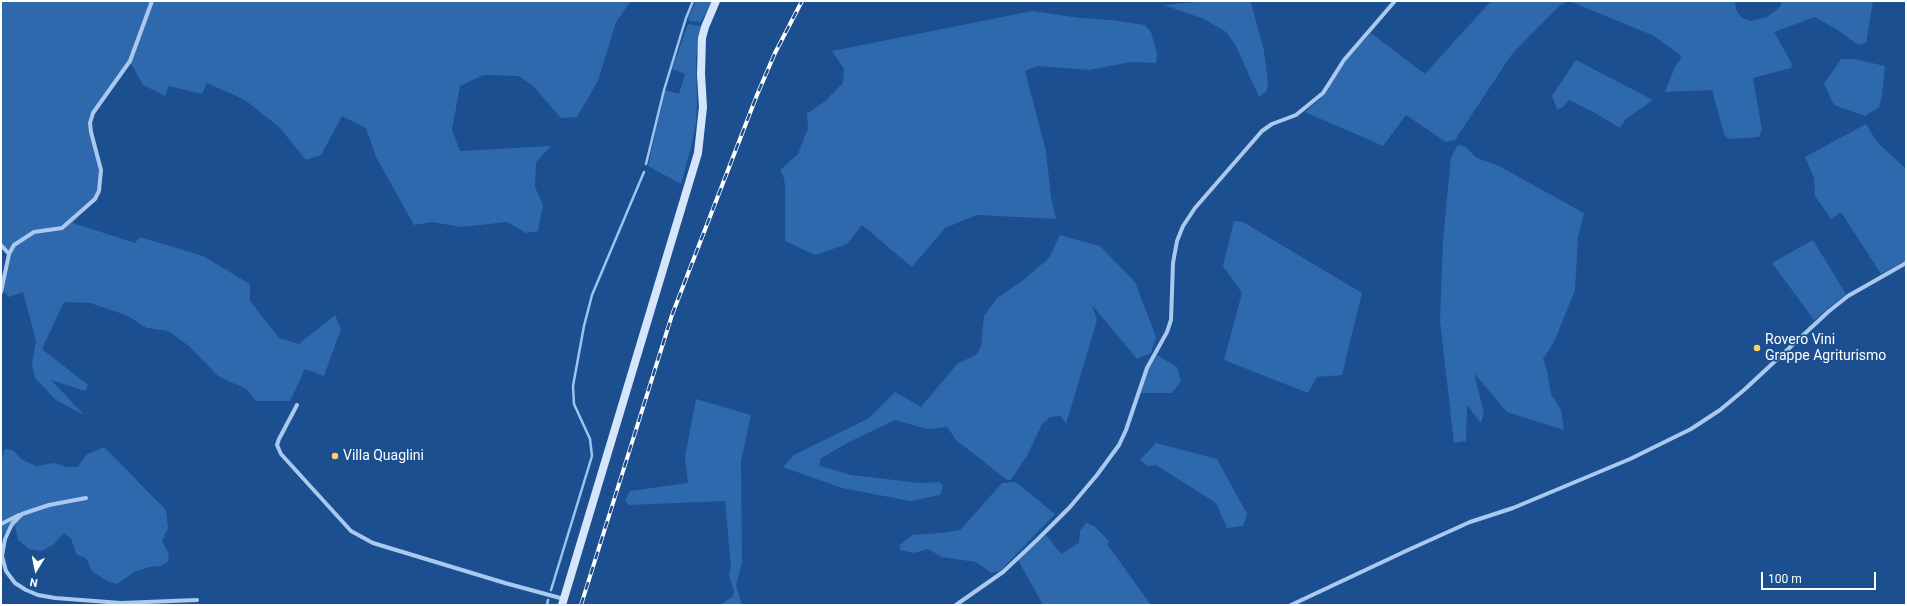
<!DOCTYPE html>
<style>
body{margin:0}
#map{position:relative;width:1907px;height:606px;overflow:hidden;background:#1b4f8f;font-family:Roboto,sans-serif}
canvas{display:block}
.frame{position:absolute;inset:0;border:2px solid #fff;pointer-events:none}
.north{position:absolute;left:16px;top:550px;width:40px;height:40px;-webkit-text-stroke:3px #1b4f8f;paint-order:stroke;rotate:190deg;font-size:11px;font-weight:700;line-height:16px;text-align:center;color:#fff}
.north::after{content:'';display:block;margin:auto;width:14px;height:18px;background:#fff;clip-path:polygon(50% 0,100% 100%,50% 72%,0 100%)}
.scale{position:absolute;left:1761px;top:572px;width:115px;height:18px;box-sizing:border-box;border:2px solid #fff;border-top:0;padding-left:5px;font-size:12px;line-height:14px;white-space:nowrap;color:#fff;-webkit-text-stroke:3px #1b4f8f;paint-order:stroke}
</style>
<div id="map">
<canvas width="1907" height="606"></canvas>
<div class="frame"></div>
<div class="north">N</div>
<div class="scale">100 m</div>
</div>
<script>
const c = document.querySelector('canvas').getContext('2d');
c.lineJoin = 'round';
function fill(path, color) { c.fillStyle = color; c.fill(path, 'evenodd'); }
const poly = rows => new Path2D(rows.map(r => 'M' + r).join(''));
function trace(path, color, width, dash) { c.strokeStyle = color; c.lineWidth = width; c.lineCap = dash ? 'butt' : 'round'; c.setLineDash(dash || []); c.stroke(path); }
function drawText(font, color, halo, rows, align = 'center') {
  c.font = font + ' Roboto,sans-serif'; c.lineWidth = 3.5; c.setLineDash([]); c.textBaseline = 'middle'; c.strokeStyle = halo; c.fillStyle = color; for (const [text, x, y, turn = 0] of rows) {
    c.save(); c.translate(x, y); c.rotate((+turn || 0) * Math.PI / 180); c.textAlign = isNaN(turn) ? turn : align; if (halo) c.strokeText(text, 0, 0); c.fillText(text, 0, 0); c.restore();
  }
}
fill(poly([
 [1,1,631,1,616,22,598,81,577,117,561,118,532,85,518,76,483,75,460,86,452,130,460,151,551,146,536,162,535,187,543,205,538,231,526,233,507,222,461,227,432,222,414,225,376,157,366,128,342,116,321,155,306,160,279,127,245,100,207,83,202,94,169,86,165,96,143,85,130,62,93,113,90,123,101,170,99,191,73,223,135,243,140,237,203,256,250,284,250,301,279,338,299,344,335,315,341,329,324,376,305,369,290,401,256,401,246,389,218,376,189,346,168,331,147,328,126,315,90,303,64,302,42,349,88,385,85,391,51,380,84,415,56,400,35,378,32,364,36,341,23,292,9,297,2,290,1,292,1,279,3,280,9,254,1,245],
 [696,1,712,1,701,22,690,21,688,18],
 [1205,1,1251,1,1251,3,1264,51,1268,83,1267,91,1259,97,1235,44,1226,32,1204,19,1164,5],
 [1491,1,1735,1,1736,10,1741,17,1750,21,1767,17,1781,6,1781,1,1873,1,1866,43,1858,45,1836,29,1815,17,1774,32,1792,64,1791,68,1753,78,1762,130,1759,137,1728,139,1724,134,1712,90,1665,92,1675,67,1680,60,1681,56,1678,53,1652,35,1569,1,1559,6,1512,54,1455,140,1446,142,1406,115,1383,146,1305,112,1320,99,1349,56,1371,33,1425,74],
 [1032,11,1080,18,1111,20,1145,25,1151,32,1157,53,1156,63,1131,62,1089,70,1038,66,1025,71,1046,151,1051,197,1056,219,977,215,945,228,912,267,862,225,847,244,815,255,785,241,785,185,783,175,780,170,798,154,808,128,807,114,825,101,843,83,844,69,832,51],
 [688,24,701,26,696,58,697,100,696,123,691,148,681,184,648,166,665,90,679,94,685,74,672,69],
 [1841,59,1854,59,1885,66,1882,95,1879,107,1865,116,1834,105,1824,84],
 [1576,60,1653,100,1626,119,1620,128,1595,113,1569,100,1562,108,1557,109,1552,96],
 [1866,124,1877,142,1906,169,1906,260,1881,274,1841,212,1831,219,1815,196,1814,178,1805,157],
 [1458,145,1464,146,1477,158,1499,166,1584,213,1578,237,1575,290,1554,342,1543,359,1547,371,1551,394,1561,410,1564,430,1507,412,1474,373,1484,413,1481,423,1467,405,1466,441,1454,443,1440,321,1443,241,1451,157],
 [1234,221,1243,222,1362,293,1342,375,1317,377,1308,393,1224,360,1242,293,1223,266],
 [1060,235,1100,246,1135,282,1156,337,1151,353,1137,359,1092,305,1097,320,1066,424,1061,416,1050,417,1042,424,1028,454,1011,480,1007,480,956,440,947,427,927,429,895,420,849,442,820,459,820,466,851,475,920,483,940,482,943,486,940,495,910,501,842,488,783,467,794,455,869,418,895,392,921,407,957,364,977,354,981,346,984,316,997,298,1022,281,1049,258],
 [1813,240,1846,294,1814,320,1772,263],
 [1157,355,1177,367,1181,381,1172,393,1139,393,1148,370],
 [696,399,751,415,741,461,742,563,736,585,742,605,720,605,732,597,734,591,729,575,731,567,725,501,629,505,625,500,630,491,688,483,685,457],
 [1156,443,1217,459,1247,514,1243,526,1227,528,1216,503,1156,465,1148,466,1140,460],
 [104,447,166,510,168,528,162,541,169,554,168,562,161,566,150,567,134,572,117,584,107,581,92,571,86,558,77,555,71,539,64,533,54,544,42,551,29,549,18,540,15,526,6,532,1,538,1,460,5,449,14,451,21,459,36,466,54,463,67,467,78,467,86,455],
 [1016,482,1055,514,1000,571,991,573,976,562,942,557,928,549,914,553,900,550,900,545,912,535,941,533,960,530,1002,483],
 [1086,523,1094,526,1109,541,1107,544,1151,605,1043,605,1018,560,1046,535,1061,554,1079,543,1080,531]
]), '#2e69ad');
trace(poly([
 [646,164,664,90,686,18,693,1],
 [551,590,592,456,590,439,574,404,573,386,584,326,592,295,644,172],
 [547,605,548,600]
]), '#9cc4f0', 2.5);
trace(poly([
 [1,245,9,254,1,292],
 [9,254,14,245,34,232,62,228,95,199,99,191,101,170,91,132,90,123,93,113,130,61,152,1],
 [297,405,279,439,277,445,281,454,351,531,373,543,505,583,564,599],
 [86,498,49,505,22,514,12,524,5,539,2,556,6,571,15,583,26,590,38,595,55,598,121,603,197,600],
 [1,524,19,515],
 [956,605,1003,572,1037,540,1070,507,1097,475,1119,445,1126,430,1147,368,1167,332,1171,320,1173,263,1177,241,1183,226,1195,208,1262,131,1272,124,1296,115,1323,93,1344,60,1395,1],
 [1291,605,1408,550,1470,522,1513,508,1630,459,1691,429,1720,410,1744,390,1828,312,1848,296,1906,263]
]), '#a9c9ee', 4);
trace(poly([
 [562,605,698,153,703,107,701,74,702,38,705,27,716,1]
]), '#d6e6fa', 8);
const rail = poly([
 [581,605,672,315,757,95,775,53,802,1]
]);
trace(rail, '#fff', 4);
trace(rail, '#1b4f8f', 2.5, [8]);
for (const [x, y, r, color] of [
 [1757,348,4,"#ffd166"],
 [335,456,4,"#ffd166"]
]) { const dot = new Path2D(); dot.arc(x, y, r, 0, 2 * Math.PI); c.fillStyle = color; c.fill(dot); trace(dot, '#1b4f8f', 1.5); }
drawText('14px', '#fff', '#1b4f8f', [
 ["Rovero Vini",1765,340],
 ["Grappe Agriturismo",1765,356],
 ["Villa Quaglini",343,456]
], 'left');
</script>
